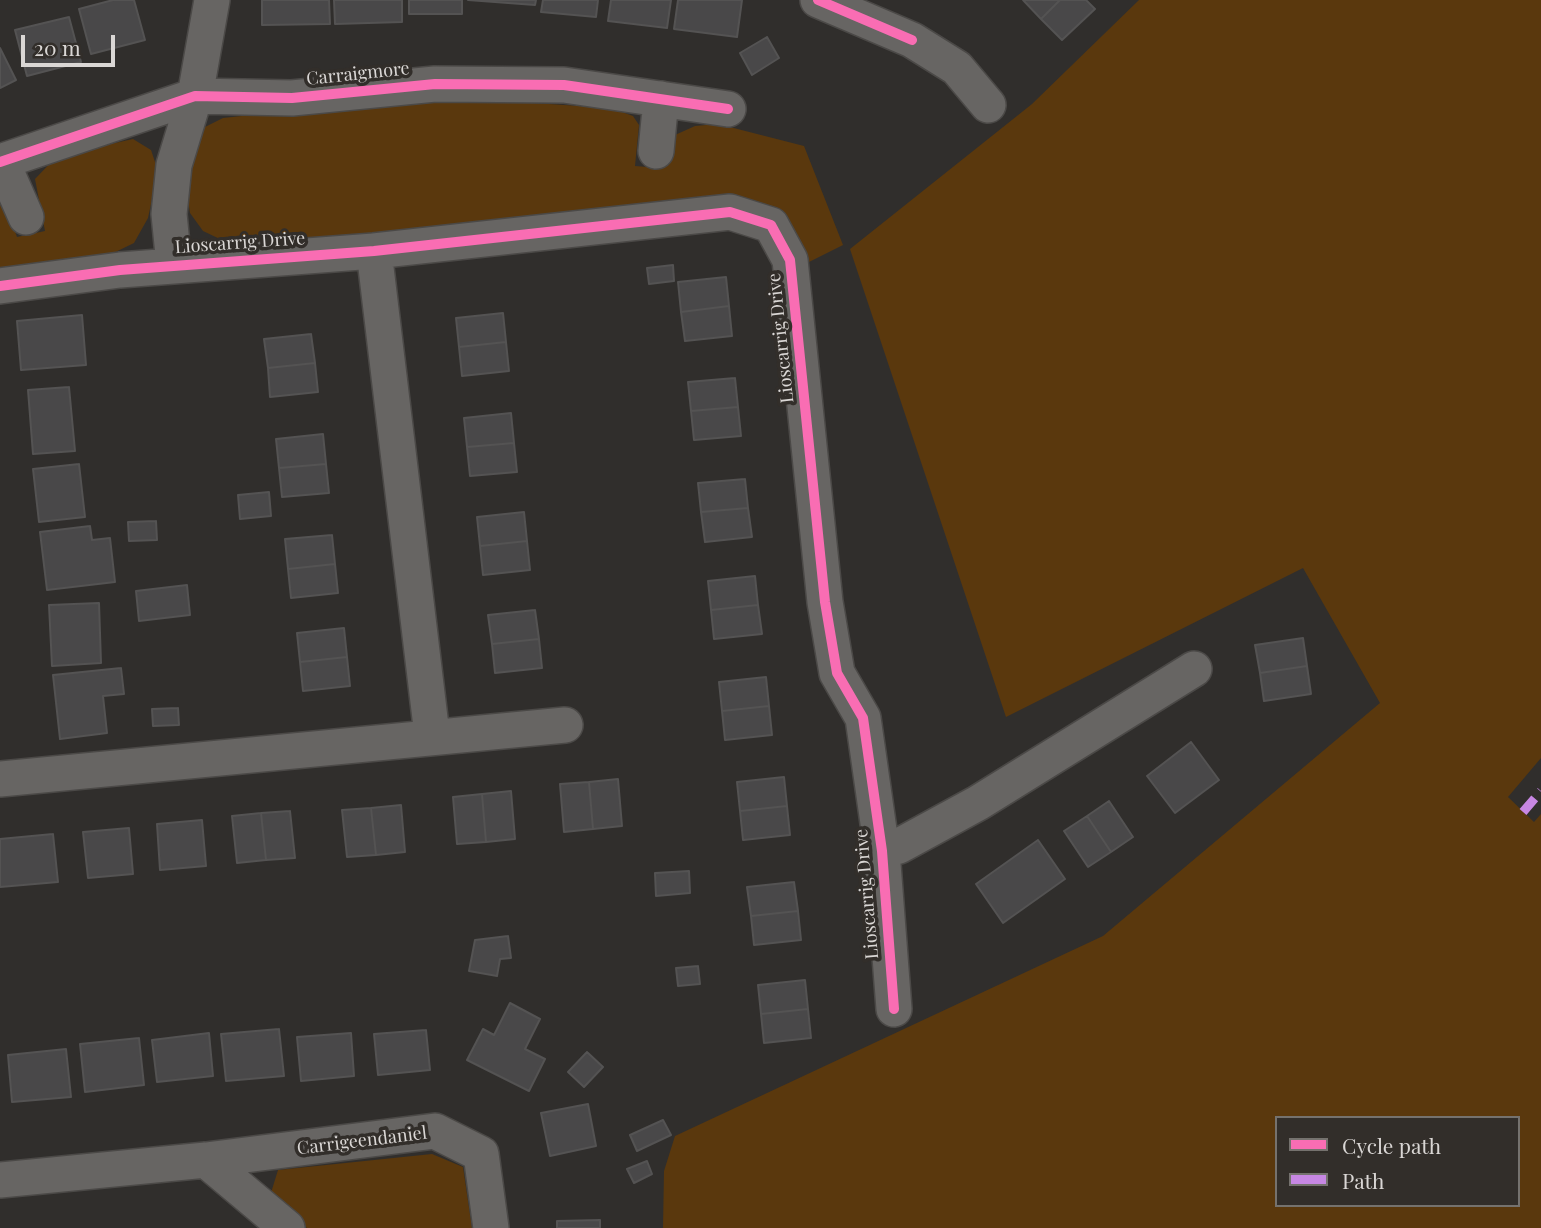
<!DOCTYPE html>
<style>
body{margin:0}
#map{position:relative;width:1541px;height:1228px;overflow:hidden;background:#302e2c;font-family:"Playfair Display",serif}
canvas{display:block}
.legend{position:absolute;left:1275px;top:1116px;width:245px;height:91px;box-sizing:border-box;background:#322e2a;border:2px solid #75726e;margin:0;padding:9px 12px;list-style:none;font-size:21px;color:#dad7d5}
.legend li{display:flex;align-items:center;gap:14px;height:35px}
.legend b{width:35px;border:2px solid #75726e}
.scale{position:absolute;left:21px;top:35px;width:94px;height:32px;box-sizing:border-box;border:4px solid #dad7d5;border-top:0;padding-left:9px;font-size:21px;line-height:24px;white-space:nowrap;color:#dad7d5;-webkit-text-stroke:5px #322e2a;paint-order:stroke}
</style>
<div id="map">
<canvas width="1541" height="1228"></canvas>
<ul class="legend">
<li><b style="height:9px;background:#f96db3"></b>Cycle path</li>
<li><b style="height:9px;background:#c787e3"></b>Path</li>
</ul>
<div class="scale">20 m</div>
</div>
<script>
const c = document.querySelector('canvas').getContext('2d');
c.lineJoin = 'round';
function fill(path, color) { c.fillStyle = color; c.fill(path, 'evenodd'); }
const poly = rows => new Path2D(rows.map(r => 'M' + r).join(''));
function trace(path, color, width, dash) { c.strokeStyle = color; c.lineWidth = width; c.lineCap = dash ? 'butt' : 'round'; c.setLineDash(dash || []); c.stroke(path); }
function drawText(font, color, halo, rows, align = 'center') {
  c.font = font + ' "Playfair Display",serif'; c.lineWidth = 7; c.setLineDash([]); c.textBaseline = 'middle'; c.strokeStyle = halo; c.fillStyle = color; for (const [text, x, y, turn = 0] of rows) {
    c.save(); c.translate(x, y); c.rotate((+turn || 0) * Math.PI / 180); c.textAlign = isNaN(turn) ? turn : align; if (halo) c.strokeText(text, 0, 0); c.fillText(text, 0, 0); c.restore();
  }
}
fill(poly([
 [1139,0,1541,0,1541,758,1508,797,1534,822,1541,814,1541,1228,663,1228,664,1171,675,1136,1103,936,1380,703,1303,568,1006,717,850,249,1032,104],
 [1277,1118,1518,1118,1518,1205,1277,1205],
 [502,101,611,108,633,116,639,125,635,166,660,168,675,135,695,126,718,124,804,146,843,245,807,263,787,224,267,248,222,240,203,231,190,213,187,193,198,138,203,128,223,118,353,104],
 [133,139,151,150,158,171,148,218,134,243,99,260,0,269,0,205,8,212,17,237,45,231,35,179,57,156],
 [432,1154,463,1167,472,1228,307,1228,270,1196,278,1170]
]), '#5a380d');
const building = poly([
 [113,0,134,0,145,40,91,54,79,9,113,0],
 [262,0,329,0,330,24,262,25,262,0],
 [334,0,402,0,402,22,335,24,334,0],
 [409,0,462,0,462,14,409,14,409,0],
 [468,0,536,0,535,5,468,0],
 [543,0,598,0,596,17,541,12,543,0],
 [611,0,671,0,667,28,608,21,611,0],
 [678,0,742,0,737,37,674,29,678,0],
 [1023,0,1060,0,1041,19,1023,0],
 [1060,0,1086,0,1095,9,1062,40,1041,19,1060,0],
 [69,17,81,62,27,76,15,30,69,17],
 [767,37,779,58,752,75,740,53,767,37],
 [0,48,16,80,0,88,0,48],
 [673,265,674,281,649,284,647,268,673,265],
 [726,277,729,306,681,312,678,282,726,277],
 [729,306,732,336,685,341,681,312,729,306],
 [503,313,506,342,459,347,456,318,503,313],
 [82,315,86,365,21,370,17,321,82,315],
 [311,334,315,363,268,368,264,339,311,334],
 [506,342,509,371,462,376,459,347,506,342],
 [315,363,318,392,270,397,268,368,315,363],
 [735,378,738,407,691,411,688,382,735,378],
 [69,387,75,451,33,454,28,390,69,387],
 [738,407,741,436,694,440,691,411,738,407],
 [511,413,514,443,467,447,464,418,511,413],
 [323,434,326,464,279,468,276,439,323,434],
 [514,443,517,472,470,476,467,447,514,443],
 [79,464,85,517,39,522,33,469,79,464],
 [326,464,329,493,282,497,279,468,326,464],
 [745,479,748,508,701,512,698,483,745,479],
 [269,492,271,516,240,519,238,495,269,492],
 [748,508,752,537,705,542,701,512,748,508],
 [524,512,527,541,480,546,477,517,524,512],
 [156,521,157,540,129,541,128,522,156,521],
 [90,526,92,540,110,538,115,582,47,590,40,532,90,526],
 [332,535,335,564,288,569,285,539,332,535],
 [527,541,530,570,483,575,480,546,527,541],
 [335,564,338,593,291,598,288,569,335,564],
 [755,576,758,605,711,610,708,581,755,576],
 [187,585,190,615,139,621,136,591,187,585],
 [99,603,101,663,52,666,49,605,99,603],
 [758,605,762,634,714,639,711,610,758,605],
 [535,610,539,639,492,644,488,615,535,610],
 [344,628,347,657,300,662,297,633,344,628],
 [1303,638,1307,666,1260,673,1255,645,1303,638],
 [539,639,542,668,495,673,492,644,539,639],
 [347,657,350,686,303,691,300,662,347,657],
 [1307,666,1311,694,1264,701,1260,673,1307,666],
 [121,668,124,694,103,696,107,733,60,739,53,675,121,668],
 [766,677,769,706,722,711,719,682,766,677],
 [769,706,772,735,725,740,722,711,769,706],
 [178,708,179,725,153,726,152,709,178,708],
 [1191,742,1219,780,1175,813,1147,776,1191,742],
 [784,777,787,806,740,811,737,782,784,777],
 [618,779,622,826,593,829,589,782,618,779],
 [589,782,593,829,564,832,560,784,589,782],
 [511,791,515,839,486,842,482,794,511,791],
 [482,794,486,842,457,844,453,797,482,794],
 [1109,801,1133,837,1111,852,1087,816,1109,801],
 [401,805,405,852,376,855,371,808,401,805],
 [787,806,790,835,743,840,740,811,787,806],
 [371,808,376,855,347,857,342,810,371,808],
 [290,811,295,858,266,860,261,813,290,811],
 [261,813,266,860,237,863,232,816,261,813],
 [1087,816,1111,852,1088,867,1064,831,1087,816],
 [202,820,206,866,160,870,157,824,202,820],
 [129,828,133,874,88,878,83,832,129,828],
 [53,834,58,882,0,887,0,839,53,834],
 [1038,840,1065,879,1003,923,976,884,1038,840],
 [689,871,690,893,656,896,655,873,689,871],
 [794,882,798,911,751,916,747,887,794,882],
 [798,911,801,940,754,945,751,916,798,911],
 [508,936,511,958,500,959,497,976,469,971,475,940,508,936],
 [698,966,700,984,678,986,676,968,698,966],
 [805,980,808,1009,761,1014,758,985,805,980],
 [510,1003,540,1019,525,1049,545,1059,529,1091,467,1060,483,1029,494,1035,510,1003],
 [808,1009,811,1038,764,1043,761,1014,808,1009],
 [279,1029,284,1076,226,1081,221,1034,279,1029],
 [426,1030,430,1070,378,1075,374,1034,426,1030],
 [209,1033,213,1076,157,1082,152,1040,209,1033],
 [351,1033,354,1076,301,1081,297,1037,351,1033],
 [139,1038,144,1085,85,1092,80,1044,139,1038],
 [66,1049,71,1097,12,1102,8,1055,66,1049],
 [587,1052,603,1067,584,1087,568,1072,587,1052],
 [588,1104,596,1146,550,1156,541,1113,588,1104],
 [663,1120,671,1135,637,1151,630,1135,663,1120],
 [647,1161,652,1174,634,1183,627,1169,647,1161],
 [600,1220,600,1228,557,1228,557,1221,600,1220]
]);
fill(building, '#494849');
trace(building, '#545353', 2);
const minor = poly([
 [818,0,912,40,957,68,988,105],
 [656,151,661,99],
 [0,162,195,96,292,98,435,84,564,85,728,109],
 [2,162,26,217],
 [374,251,432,735],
 [174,265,169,214,174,165,195,96,212,0],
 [0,286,120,270,374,251,730,212,771,225,790,260,825,602,837,673,863,718,882,851,894,1009],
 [0,779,565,725],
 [882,851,899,846,978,803,1194,669],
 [206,1160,287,1228],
 [0,1180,206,1160,435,1131,481,1154,491,1228]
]);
trace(minor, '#4b4947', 38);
trace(minor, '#676563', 35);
trace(poly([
 [1523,812,1541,791]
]), '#c787e3', 9, [18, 9]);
trace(poly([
 [818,0,912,40],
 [0,162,195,96,292,98,435,84,564,85,728,109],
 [0,286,120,270,374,251,730,212,771,225,790,260,825,602,837,673,863,718,882,851,894,1009]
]), '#f96db3', 10);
drawText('18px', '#dad7d5', '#322e2a', [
 ["Carraigmore",358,74,-6],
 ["Lioscarrig Drive",240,243,-4],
 ["Lioscarrig Drive",781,338,-96],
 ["Lioscarrig Drive",867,894,-95],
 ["Carrigeendaniel",362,1141,-7]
]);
</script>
